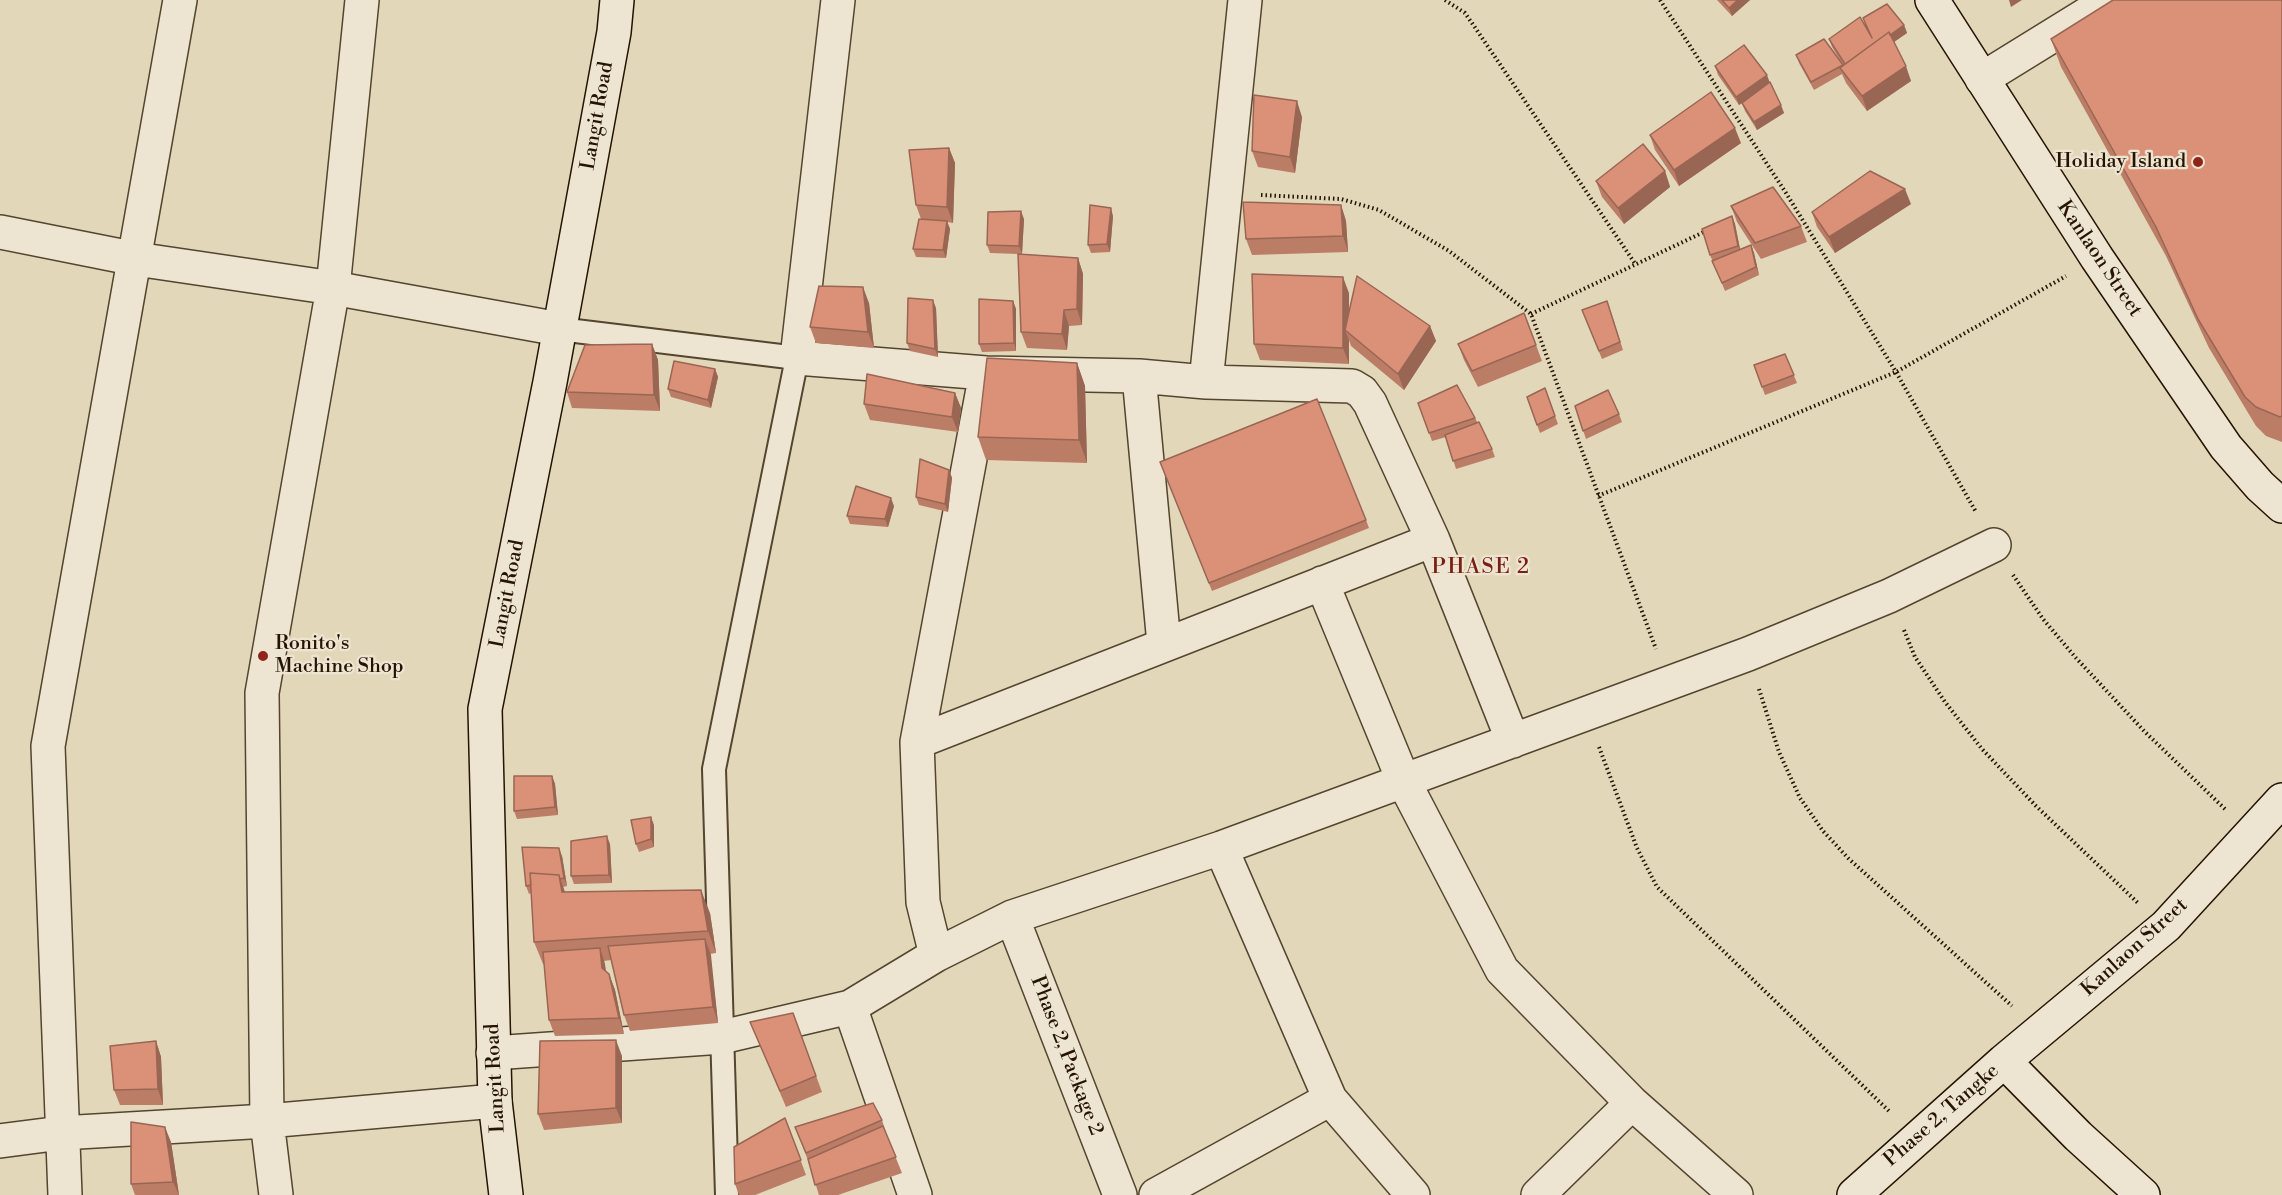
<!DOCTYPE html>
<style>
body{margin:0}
canvas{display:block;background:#e3d7ba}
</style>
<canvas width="2282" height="1195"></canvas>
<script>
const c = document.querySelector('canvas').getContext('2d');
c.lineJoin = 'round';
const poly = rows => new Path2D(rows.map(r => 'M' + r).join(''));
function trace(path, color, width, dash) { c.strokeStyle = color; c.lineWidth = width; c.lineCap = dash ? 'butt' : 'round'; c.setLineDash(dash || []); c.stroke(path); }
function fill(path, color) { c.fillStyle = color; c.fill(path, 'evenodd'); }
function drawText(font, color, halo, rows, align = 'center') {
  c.font = font + ' "Libre Bodoni",serif'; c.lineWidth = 4.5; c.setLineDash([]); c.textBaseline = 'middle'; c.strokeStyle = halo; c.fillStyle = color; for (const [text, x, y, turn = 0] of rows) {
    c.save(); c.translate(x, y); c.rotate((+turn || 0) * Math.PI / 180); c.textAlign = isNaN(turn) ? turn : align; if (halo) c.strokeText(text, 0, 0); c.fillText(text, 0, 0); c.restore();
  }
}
const lane = poly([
 [559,329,797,358,714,769,727,1195]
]);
const street = poly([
 [838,0,797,358,986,373,1139,376,1206,382,1352,386,1362,392,1370,403,1433,540,1513,741],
 [1982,79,2110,0],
 [0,232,136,259,333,288,559,329],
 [1139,376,1164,644],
 [1206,382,1245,0],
 [1322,583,1404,782,1502,970,1632,1103,1736,1195],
 [917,742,1433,540],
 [1221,848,1330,1099,1413,1195],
 [1012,917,1120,1195],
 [936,955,923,902,917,742,986,373],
 [850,1007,915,1195],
 [493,1053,722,1037,850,1007,936,955,1012,917,1221,848,1748,654,1889,596,1994,545],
 [0,1141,61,1133,267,1121,495,1101],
 [65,1195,48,746,180,0],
 [276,1195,267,1121,262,693,333,288,362,0],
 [1156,1195,1330,1099],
 [1538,1195,1632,1103]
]);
const secondary = poly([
 [1932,0,2097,258,2226,447,2260,486,2282,506],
 [2004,1061,2078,1136,2143,1195],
 [506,1195,495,1101,485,709,550,382,614,32,617,0],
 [1854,1195,2004,1061,2166,926,2282,800]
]);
trace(lane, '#54452e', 26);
trace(street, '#54452e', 36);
trace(secondary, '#241400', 36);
trace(poly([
 [1445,0,1465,13,1474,26,1636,265],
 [1660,0,1786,193,1896,372,1976,512],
 [1261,195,1341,199,1379,210,1449,251,1531,314,1656,649],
 [1531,314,1706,231],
 [1598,496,1896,372,2066,276],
 [2013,575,2043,619,2076,658,2145,732,2225,809],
 [1904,630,1915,657,1945,702,1982,749,2036,806,2138,903],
 [1759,689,1779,752,1800,798,1823,831,1848,858,2012,1006],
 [1599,747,1637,848,1657,887,1890,1112]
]), '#241400', 4, [1.5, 3]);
trace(lane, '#ede5d2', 22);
trace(street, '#ede5d2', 33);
trace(secondary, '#ede5d2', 33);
fill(poly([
 [1717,0,1750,0,1732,16],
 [2282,0,2282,442,2266,436,2256,426,2209,348,2166,256,2061,67,2051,39],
 [1904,25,1907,33,1894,42,1911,81,1867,111,1846,83,1842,74,1814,90,1799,63,1796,55,1824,39,1843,65,1832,47,1829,39,1871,36],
 [1715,66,1770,83,1784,113,1757,130,1745,111,1742,103,1739,105,1718,75],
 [1302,117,1295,173,1258,167,1252,151],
 [1650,135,1741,143,1679,186,1655,150],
 [949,148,955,163,953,223,947,222,950,229,946,258,916,257,913,249,921,219,916,205],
 [1665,171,1670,187,1624,224,1602,197,1596,181],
 [1911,204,1835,253,1817,227,1812,212],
 [1341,205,1346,221,1348,252,1252,255,1246,239],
 [1731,206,1801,226,1807,242,1761,259,1737,222],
 [1113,216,1110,252,1091,253,1088,245],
 [1732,216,1735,224,1740,249,1751,245,1754,253,1759,275,1725,291,1710,255],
 [1024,219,1022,254,1078,258,1083,274,1082,325,1069,326,1067,350,1027,348,1021,332,1018,254,990,253,987,245],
 [1349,293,1349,314,1430,326,1436,341,1404,390,1351,346,1349,340,1349,364,1260,360,1254,344],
 [1013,301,1016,309,1016,351,982,352,979,344],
 [1607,301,1623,350,1602,359,1585,318],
 [869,303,874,348,816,343,810,327],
 [936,308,938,357,910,351,907,343],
 [1524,313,1542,361,1478,387,1464,360,1458,344],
 [652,344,658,360,660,411,572,408,567,392],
 [1785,354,1797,383,1765,395,1754,365],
 [1077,363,1085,386,1087,463,986,460,978,437],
 [715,369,718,377,711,408,671,397,668,389],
 [1545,388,1558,424,1540,433,1527,397],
 [955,393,961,408,958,432,870,420,864,404],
 [1418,403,1475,418,1492,449,1495,457,1456,469,1446,437,1432,441],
 [1575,406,1619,414,1622,422,1586,439],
 [949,470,952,478,948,512,919,505,916,497],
 [1163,470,1366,520,1369,528,1212,591],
 [894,506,888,527,850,524,847,516],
 [552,776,555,784,558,815,517,819,514,811],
 [654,825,654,847,639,852,636,844],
 [610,844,612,883,574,884,571,876],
 [562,856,567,886,563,887,565,892,710,913,716,953,710,954,718,1023,630,1031,624,1015,611,960,604,961,606,971,609,974,615,990,624,1034,555,1036,549,1020,544,964,543,964,534,942,531,893,529,894,526,886],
 [793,1013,822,1092,786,1107,750,1022],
 [156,1041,161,1057,163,1105,120,1105,114,1090],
 [622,1056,622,1123,544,1130,538,1114],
 [785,1118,806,1175,755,1195,739,1195,735,1184],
 [882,1120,887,1136,902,1173,838,1195,819,1195,809,1163,795,1127],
 [171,1142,179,1195,135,1195,131,1184]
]), '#bc7d67');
fill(poly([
 [1738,0,1750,0,1732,16,1729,8],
 [2009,0,2022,0,2011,7],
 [1904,25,1907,33,1849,73,1846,65],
 [1906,66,1911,81,1867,111,1862,96],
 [1767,75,1770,83,1739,105,1736,97],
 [1297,101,1302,117,1295,173,1290,157],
 [1781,105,1784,113,1757,130,1754,122],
 [1735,128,1741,143,1679,186,1674,170],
 [949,148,955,163,953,223,947,207],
 [1665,171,1670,187,1624,224,1618,208],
 [1905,189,1911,204,1835,253,1829,237],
 [1341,205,1346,221,1348,252,1343,236],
 [1111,208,1113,216,1110,252,1107,244],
 [1021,211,1024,219,1022,254,1019,246],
 [1732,216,1735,224,1741,254,1738,246],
 [947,221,950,229,946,258,943,250],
 [1751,245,1754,253,1759,275,1756,267],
 [1078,258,1083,274,1082,325,1077,309],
 [1343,277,1349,293,1349,333,1345,330,1349,340,1349,364,1343,348],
 [863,287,869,303,874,348,868,332],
 [933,300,936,308,938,357,935,349],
 [1013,301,1016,309,1016,351,1014,343],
 [1064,310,1069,326,1067,350,1062,334],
 [1430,326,1436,341,1404,390,1398,374],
 [652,344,658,360,660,411,654,395],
 [1077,363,1085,386,1087,463,1079,440],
 [715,369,718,377,711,408,708,400],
 [955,393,961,408,958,432,952,417],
 [949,470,952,478,948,512,945,504],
 [891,498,894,506,888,527,885,519],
 [552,776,555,784,558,815,555,807],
 [651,817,654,825,654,847,651,839],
 [607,836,610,844,612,883,609,875],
 [559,848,562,856,567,886,564,878],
 [559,875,567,898,562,892],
 [701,890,710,913,716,953,708,931],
 [705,939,711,955,718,1023,713,1007],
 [600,948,605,964,607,983,602,968],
 [609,974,615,990,624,1034,619,1018],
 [616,1040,622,1056,622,1123,616,1108],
 [156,1041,161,1057,163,1105,158,1089],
 [165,1127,171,1142,179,1195,173,1182]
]), '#996654');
const building = poly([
 [1722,0,1738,0,1729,8,1722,0],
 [2113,0,2282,0,2282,416,2280,417,2256,407,2245,397,2198,319,2156,227,2051,39,2113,0],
 [1887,4,1904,25,1890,35,1889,32,1845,64,1829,39,1860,17,1872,38,1863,18,1887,4],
 [1889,32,1906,66,1862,96,1840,68,1889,32],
 [1824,39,1843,65,1811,82,1796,55,1824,39],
 [1744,45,1767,75,1736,97,1715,66,1744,45],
 [1770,82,1781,105,1754,122,1742,103,1770,82],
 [1711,92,1735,128,1674,170,1650,135,1711,92],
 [1254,95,1297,101,1290,157,1252,151,1254,95],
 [1643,144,1665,171,1618,208,1596,181,1643,144],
 [949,148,947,207,916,205,909,150,949,148],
 [1870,171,1905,189,1829,237,1812,212,1870,171],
 [1773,187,1801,226,1755,243,1731,206,1773,187],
 [1243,202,1341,205,1343,236,1246,239,1243,202],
 [1090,205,1111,208,1107,244,1088,245,1090,205],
 [1021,211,1019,246,987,245,988,212,1021,211],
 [1732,216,1738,246,1710,255,1702,229,1732,216],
 [919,219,947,221,943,250,913,249,919,219],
 [1751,245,1756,267,1722,283,1712,261,1751,245],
 [1018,254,1078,258,1077,309,1064,310,1062,334,1021,332,1018,254],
 [1252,274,1343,277,1343,348,1254,344,1252,274],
 [1357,276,1430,326,1398,374,1345,330,1357,276],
 [819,286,863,287,868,332,810,327,819,286],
 [908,298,933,300,935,349,907,343,908,298],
 [979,299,1013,301,1014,343,979,344,979,299],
 [1607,301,1620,342,1599,351,1582,310,1607,301],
 [1524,313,1536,345,1472,371,1458,344,1524,313],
 [652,344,654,395,567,392,585,345,652,344],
 [1785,354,1794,375,1762,387,1754,365,1785,354],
 [987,358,1077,363,1079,440,978,437,987,358],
 [674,361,715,369,708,400,668,389,674,361],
 [867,374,955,393,952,417,864,404,867,374],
 [1457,385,1475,418,1429,433,1418,403,1457,385],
 [1545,388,1555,416,1537,425,1527,397,1545,388],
 [1608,390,1619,414,1583,431,1575,406,1608,390],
 [1317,399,1366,520,1209,583,1160,462,1317,399],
 [1479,422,1492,449,1453,461,1445,435,1479,422],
 [920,459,949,470,945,504,916,497,920,459],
 [856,486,891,498,885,519,847,516,856,486],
 [514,776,552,776,555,807,514,811,514,776],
 [651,817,651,839,636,844,631,820,651,817],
 [607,836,609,875,571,876,571,841,607,836],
 [522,847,559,848,564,878,560,879,559,875,530,873,531,885,526,886,522,847],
 [530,873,559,875,562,892,701,890,708,931,534,942,530,873],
 [705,939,713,1007,624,1015,608,946,705,939],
 [600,948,602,968,609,974,619,1018,549,1020,543,952,600,948],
 [793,1013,816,1076,780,1091,750,1022,793,1013],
 [616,1040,616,1108,538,1114,540,1041,616,1040],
 [156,1041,158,1089,114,1090,110,1046,156,1041],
 [873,1103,882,1120,806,1153,795,1127,873,1103],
 [785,1118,801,1160,735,1184,734,1147,785,1118],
 [131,1122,165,1127,173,1182,131,1184,131,1122],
 [883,1126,896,1157,815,1185,808,1159,883,1126]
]);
fill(building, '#db9178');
trace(building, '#996654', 1.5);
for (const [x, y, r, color] of [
 [2198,162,6,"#8f2418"],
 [263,656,6,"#8f2418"]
]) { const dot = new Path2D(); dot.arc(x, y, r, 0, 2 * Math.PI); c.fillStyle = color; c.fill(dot); trace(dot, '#ede5d2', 2); }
drawText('20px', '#241400', '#ede5d2', [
 ["Langit Road",598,116,-80],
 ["Kanlaon Street",2099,259,56],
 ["Langit Road",508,594,-79],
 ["Kanlaon Street",2135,948,-42],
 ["Phase 2, Package 2",1066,1056,69],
 ["Langit Road",496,1078,-93],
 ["Phase 2, Tangke",1942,1116,-41]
]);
drawText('20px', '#241400', '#ede5d2', [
 ["Holiday Island",2186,162],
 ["Ronito's",275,644,"left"],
 ["Machine Shop",275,667,"left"]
], 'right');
c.letterSpacing = '1.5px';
drawText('21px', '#7a1f14', '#ede5d2', [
 ["PHASE 2",1481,568]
]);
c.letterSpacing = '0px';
</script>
